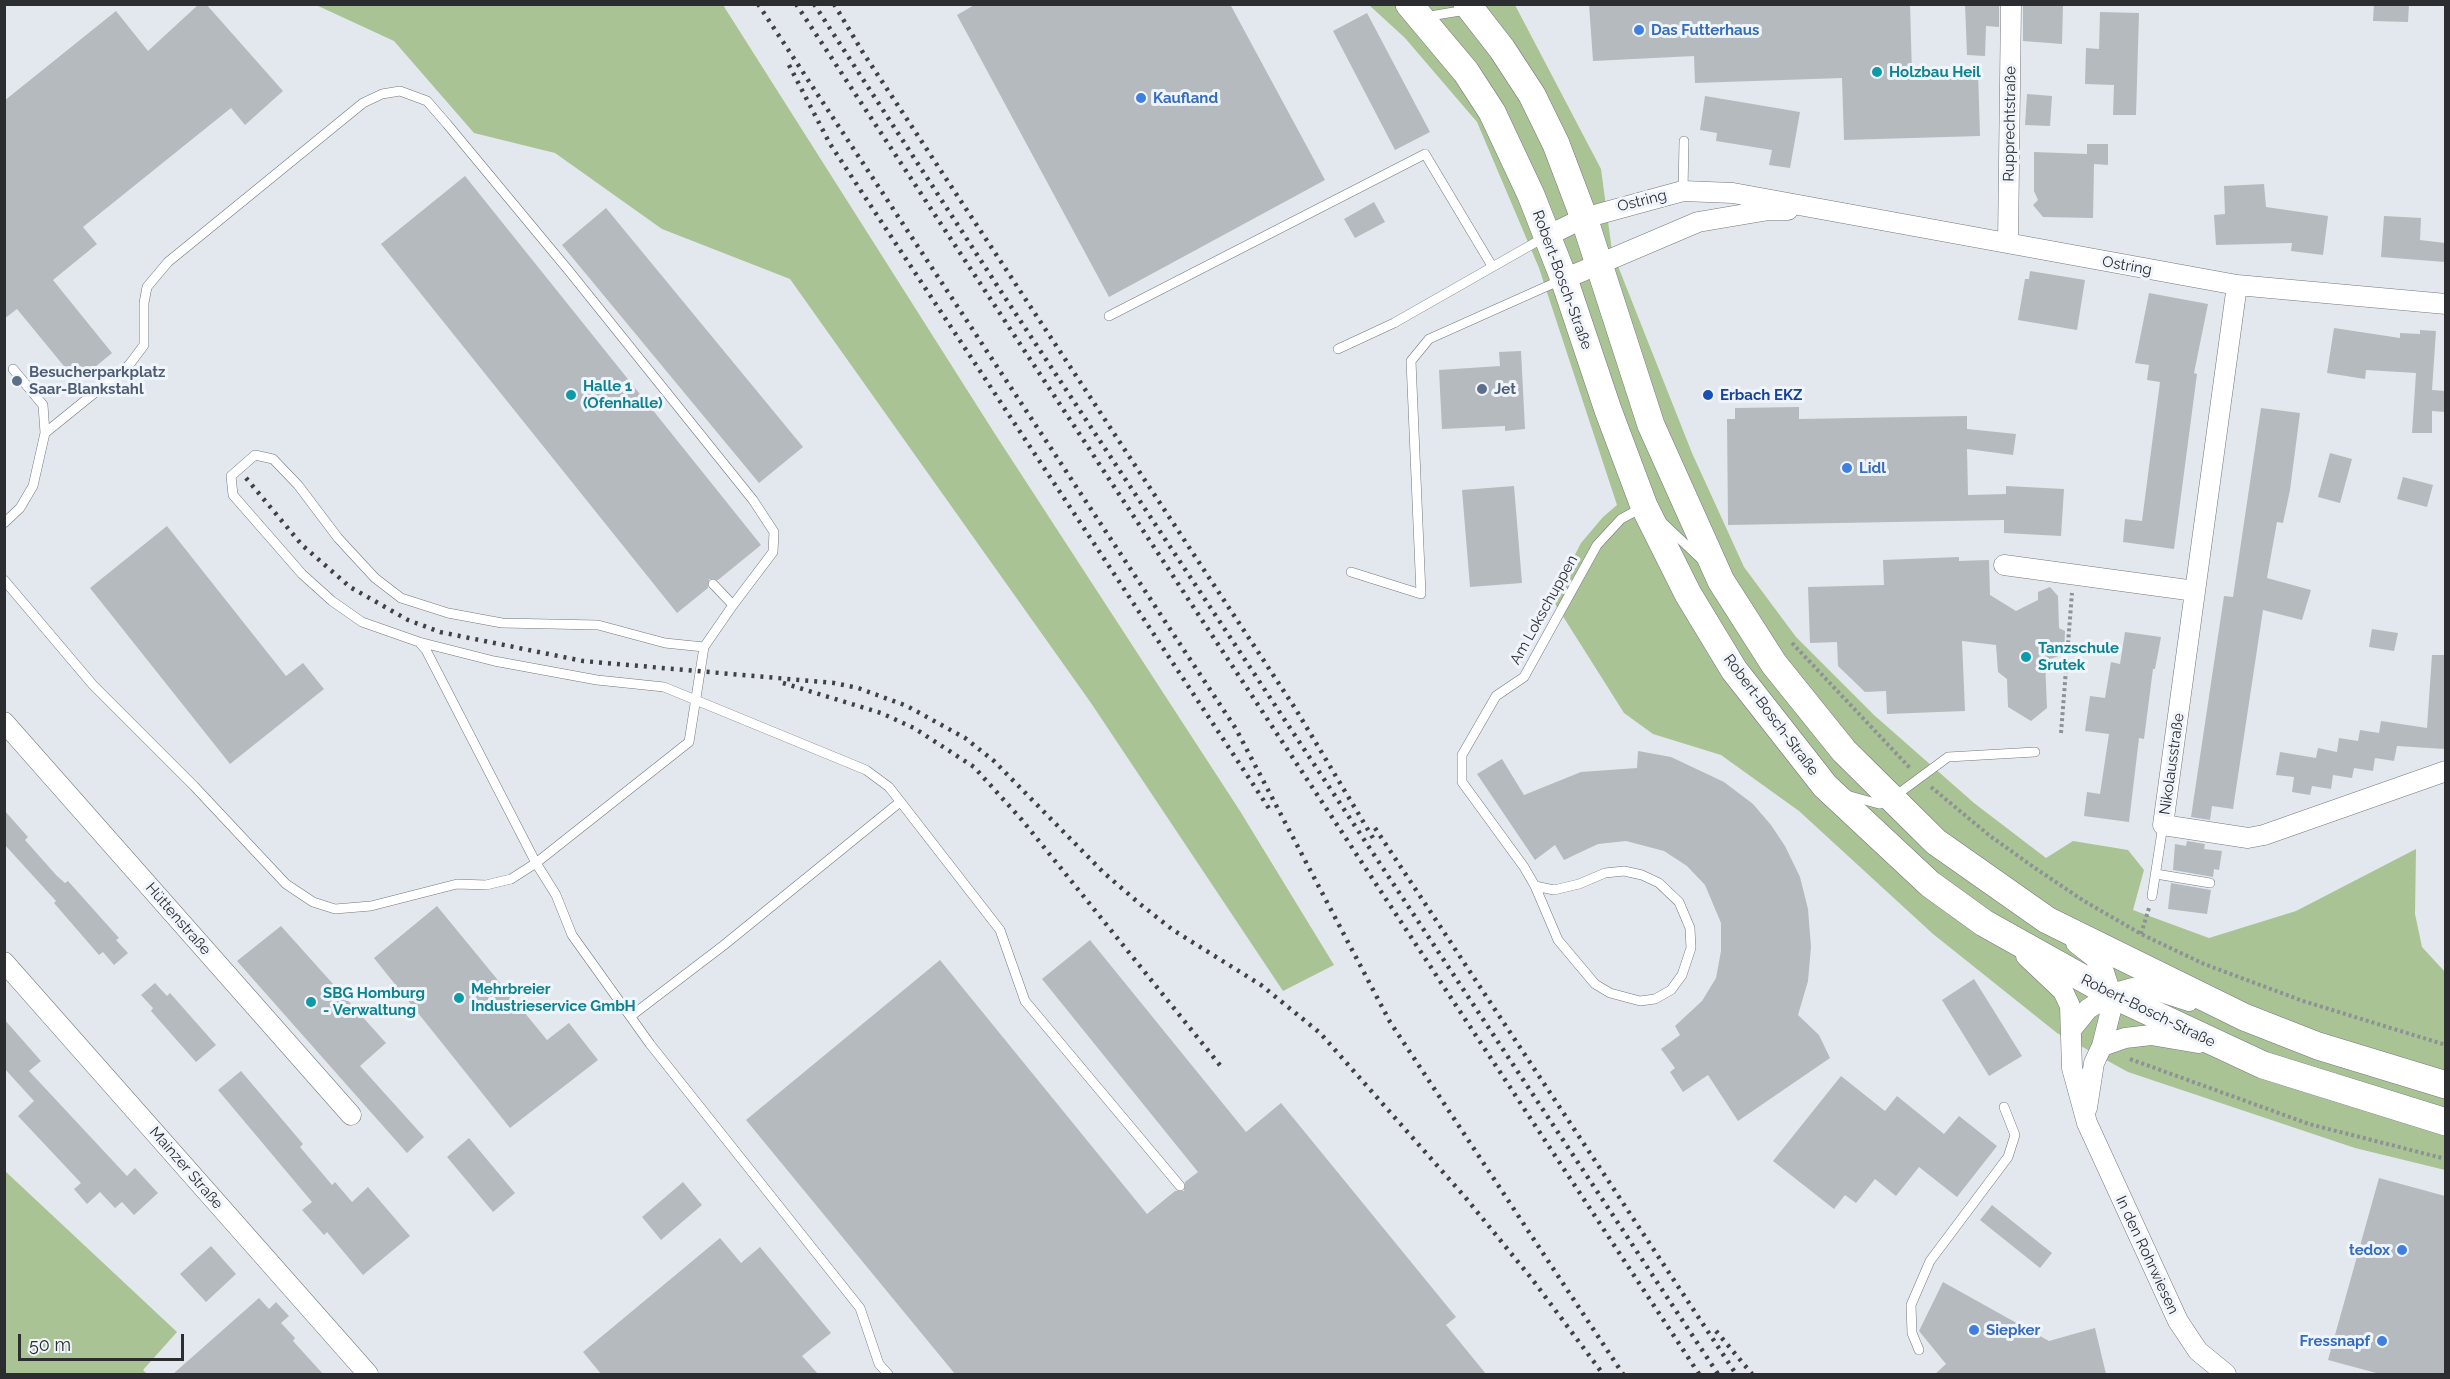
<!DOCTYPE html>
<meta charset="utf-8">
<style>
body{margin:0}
#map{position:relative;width:2450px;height:1379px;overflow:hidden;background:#e3e8ee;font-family:Raleway,sans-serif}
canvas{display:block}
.frame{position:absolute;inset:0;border:6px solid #2c2d30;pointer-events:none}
.scale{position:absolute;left:18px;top:1334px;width:166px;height:27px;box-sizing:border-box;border:3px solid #2c2d30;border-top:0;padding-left:8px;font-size:18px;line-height:21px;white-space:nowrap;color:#2c2d30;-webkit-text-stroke:4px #f0f5fb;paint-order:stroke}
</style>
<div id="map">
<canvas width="2450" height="1379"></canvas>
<div class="frame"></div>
<div class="scale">50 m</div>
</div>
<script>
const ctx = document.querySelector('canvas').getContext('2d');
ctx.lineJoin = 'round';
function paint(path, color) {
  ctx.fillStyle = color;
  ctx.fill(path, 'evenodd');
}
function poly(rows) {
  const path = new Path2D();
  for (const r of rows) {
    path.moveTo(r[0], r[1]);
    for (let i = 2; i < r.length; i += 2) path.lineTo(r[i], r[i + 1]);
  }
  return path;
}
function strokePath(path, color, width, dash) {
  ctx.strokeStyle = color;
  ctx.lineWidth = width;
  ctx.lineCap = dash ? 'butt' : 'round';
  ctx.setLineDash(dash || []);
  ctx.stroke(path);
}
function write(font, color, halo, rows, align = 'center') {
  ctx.font = font + ' Raleway,sans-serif';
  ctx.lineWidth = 6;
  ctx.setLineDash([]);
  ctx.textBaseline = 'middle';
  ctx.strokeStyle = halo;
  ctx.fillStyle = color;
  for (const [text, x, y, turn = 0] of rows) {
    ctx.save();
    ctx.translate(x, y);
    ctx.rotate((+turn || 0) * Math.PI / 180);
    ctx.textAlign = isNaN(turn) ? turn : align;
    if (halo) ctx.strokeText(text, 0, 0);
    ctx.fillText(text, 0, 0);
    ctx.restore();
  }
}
const green = poly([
 [316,5,723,5,995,434,1240,811,1334,965,1283,991,1091,703,790,279,662,229,555,153,474,133,394,41],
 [1369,5,1515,5,1601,169,1612,251,1692,453,1744,567,1796,637,1874,715,1974,803,2046,858,2073,841,2128,850,2144,870,2133,910,2209,938,2296,911,2416,849,2415,914,2422,947,2445,972,2445,1170,2355,1148,2128,1072,2057,1033,1933,934,1799,811,1721,755,1653,734,1624,713,1552,599,1581,543,1603,517,1617,505,1539,268,1477,122,1405,38],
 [5,1171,177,1332,143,1370,147,1374,5,1374]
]);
const building = poly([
 [199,4,206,4,283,91,245,125,231,108,83,227,97,244,53,280,112,353,77,382,17,309,4,319,4,101,116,11,148,51],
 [976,4,1230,4,1325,180,1109,297,957,15],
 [1589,4,1910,4,1912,74,1978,70,1980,136,1844,140,1842,78,1695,83,1694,56,1593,61],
 [1965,4,1999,4,1999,27,1986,26,1985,56,1967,55],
 [2023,4,2063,4,2062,44,2023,41],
 [2374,4,2409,4,2408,22,2373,21],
 [2100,12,2139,13,2136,115,2113,115,2114,85,2085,84,2086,48,2099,49],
 [1367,13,1430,132,1395,150,1333,31],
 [2027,94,2052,96,2050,126,2025,125],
 [1705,96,1800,112,1790,168,1769,165,1772,150,1716,141,1717,133,1700,130],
 [2087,144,2108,144,2108,165,2094,164,2093,218,2043,217,2033,205,2038,200,2034,191,2034,152,2087,154],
 [465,176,761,545,718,580,709,579,708,588,677,613,381,244],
 [2264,184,2266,207,2328,216,2323,255,2291,251,2292,243,2216,245,2214,215,2225,214,2224,186],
 [1374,202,1385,222,1355,238,1344,219],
 [606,208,803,447,759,483,562,245],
 [2384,216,2421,218,2420,240,2445,243,2445,262,2381,257],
 [2030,271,2085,280,2077,330,2018,320,2025,279,2029,279],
 [2149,293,2208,304,2194,373,2197,374,2174,549,2123,542,2125,519,2142,521,2160,382,2147,380,2149,365,2135,363],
 [2334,328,2400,338,2400,333,2420,334,2420,330,2436,331,2432,390,2445,391,2445,412,2432,411,2432,433,2412,433,2416,373,2366,370,2365,379,2327,373],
 [1521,351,1525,429,1505,431,1505,426,1442,429,1439,370,1500,366,1499,352],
 [1799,407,1799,419,1967,416,1967,429,2016,434,2013,455,1967,449,1968,495,2006,494,2006,486,2064,489,2061,536,2004,533,2004,520,1728,525,1727,419,1735,419,1735,408],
 [2261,408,2300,413,2290,490,2283,523,2277,522,2267,578,2311,590,2302,620,2263,610,2233,809,2212,806,2210,820,2191,817,2224,596,2233,597],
 [2330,453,2352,459,2340,503,2318,497],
 [2403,477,2433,485,2427,507,2397,499],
 [1514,486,1522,583,1470,587,1462,490],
 [167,526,286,676,303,663,324,689,230,764,90,588],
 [1959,557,1959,561,1989,560,1990,595,2016,611,2038,600,2038,592,2050,587,2058,596,2059,628,2065,631,2064,654,2045,661,2047,708,2031,721,2008,707,2007,679,1998,672,1996,645,1962,641,1965,711,1887,714,1886,691,1865,692,1838,666,1837,642,1810,643,1808,587,1884,585,1883,560],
 [2372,629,2398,633,2394,651,2369,647],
 [2125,632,2161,637,2155,669,2153,669,2144,739,2139,738,2129,822,2084,816,2087,792,2100,794,2109,734,2085,731,2090,696,2105,698,2111,662,2120,664],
 [2432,655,2445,655,2445,749,2397,746,2394,761,2375,758,2373,771,2354,768,2352,778,2333,775,2331,789,2312,786,2310,795,2292,792,2294,777,2276,775,2280,752,2316,758,2318,748,2337,752,2339,738,2358,741,2360,730,2379,733,2381,721,2427,728],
 [1638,751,1671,757,1724,782,1753,804,1771,825,1785,846,1800,877,1808,909,1811,947,1808,981,1798,1015,1819,1035,1830,1058,1738,1121,1708,1075,1683,1092,1670,1072,1675,1068,1661,1049,1680,1035,1675,1026,1702,1001,1716,978,1721,951,1721,923,1705,885,1687,866,1664,851,1626,841,1598,844,1564,860,1555,845,1535,860,1477,774,1502,759,1524,795,1581,772,1637,768],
 [4,810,28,837,25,840,57,876,65,883,68,881,119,938,116,940,128,953,114,965,103,952,99,955,54,903,56,901,4,844],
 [2187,841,2205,844,2204,849,2222,851,2219,870,2214,869,2213,877,2173,870,2175,844,2186,846],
 [2171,883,2211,890,2207,914,2168,909],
 [437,906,547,1040,569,1023,598,1060,510,1128,374,958],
 [281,926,386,1043,360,1066,424,1137,407,1153,237,961],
 [1090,940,1246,1132,1281,1103,1456,1317,1446,1325,1486,1374,955,1374,746,1120,940,960,1147,1214,1175,1191,1184,1191,1185,1182,1198,1172,1042,979],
 [1974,979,2022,1056,1989,1076,1942,1000],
 [155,983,167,996,170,993,216,1045,196,1062,151,1011,153,1008,141,995],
 [4,1019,41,1061,29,1071,127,1176,135,1168,158,1193,134,1215,122,1202,115,1208,100,1192,87,1204,74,1189,81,1183,18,1116,34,1101,4,1068],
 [241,1071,303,1144,300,1147,332,1185,335,1182,352,1202,368,1187,410,1236,363,1275,327,1232,324,1235,302,1210,312,1202,218,1090],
 [1841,1076,1885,1111,1897,1096,1944,1134,1959,1116,1997,1146,1957,1197,1919,1167,1896,1196,1875,1179,1856,1203,1845,1195,1834,1209,1773,1161],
 [469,1138,515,1193,493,1212,447,1157],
 [2379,1178,2445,1196,2445,1374,2380,1374,2328,1360],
 [683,1182,702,1205,661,1240,642,1217],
 [1992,1205,2052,1253,2040,1268,1980,1220],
 [720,1238,741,1263,760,1247,831,1333,802,1356,818,1374,601,1374,583,1352],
 [211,1246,236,1274,206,1302,180,1274],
 [1943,1282,2049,1341,2095,1328,2106,1374,1935,1374,1946,1364,1919,1331],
 [259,1298,269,1309,276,1302,289,1316,281,1323,295,1338,293,1341,323,1374,173,1374]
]);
const path = poly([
 [1792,643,1910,768],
 [2061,733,2072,593],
 [1931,787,1990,836,2035,868,2084,901,2141,934,2204,964,2303,1001,2446,1045],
 [2141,934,2149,908],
 [2130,1059,2309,1124,2446,1159]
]);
const service = poly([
 [1424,17,1466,10],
 [1683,191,1684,141],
 [1109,316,1425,154,1492,266],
 [1338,349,1394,323,1545,237],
 [45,433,129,365,144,345,144,303,147,287,168,262,363,103,382,94,400,91,427,101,447,124,569,271,753,500,774,532,773,552,733,605],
 [4,523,20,508,33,486,45,433,43,405,13,369],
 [1664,524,1700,558],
 [1351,572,1421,594,1411,361,1429,339,1561,280],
 [4,580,93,685,194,786,286,884,313,902,335,909,371,906,457,884,486,885,511,879,536,863,556,895,572,935,650,1044,860,1308,879,1364,888,1374],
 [419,642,426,650,536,863,689,742,704,647,733,605,713,584],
 [704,647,665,643,598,625,502,623,448,613,401,598,375,578,338,538,298,485,273,459,255,455,231,476,233,495,302,574,332,601,362,622,419,642,494,661,597,680,664,687,866,770,889,787,1000,930,1025,1001,1180,1186],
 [1850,796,1879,804,1891,799,1948,757,2035,752],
 [2156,874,2210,883],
 [1535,886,1554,890,1579,884,1605,873,1624,871,1642,875,1659,883,1679,902,1690,928,1691,948,1682,975,1671,990,1655,999,1640,1001,1610,993,1595,984,1558,940,1535,886,1524,867,1462,782,1462,755,1496,696,1524,677,1597,545,1621,519,1643,507],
 [2152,896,2163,825],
 [631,1016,724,945,900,802],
 [1919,1350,1912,1333,1911,1305,1930,1261,2008,1157,2015,1135,2004,1107]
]);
const minor = poly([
 [1547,236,1584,218,1683,191,1733,193,2237,285,2446,304],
 [2008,243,2011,4],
 [1564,279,1698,222,1769,210,1788,210],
 [2237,285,2163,825,2248,838,2264,835,2446,771],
 [2004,565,2195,591],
 [4,722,351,1115],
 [2076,943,2094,957,2104,972,2111,994,2111,1010,2102,1046],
 [2026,956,2063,991,2070,1006,2072,1068,2087,1123,2178,1321,2198,1351,2226,1374],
 [4,962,368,1374],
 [2071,1030,2088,1009,2111,994,2132,988,2155,990,2189,1001],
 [2087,1108,2094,1063,2102,1046,2125,1038,2151,1035,2198,1043]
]);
const secondary = poly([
 [1409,4,1466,72,1492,112,1531,195,1564,279,1608,410,1644,506,1688,594,1734,670,1825,786,1930,884,1984,923,2111,994,2263,1065,2446,1122],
 [1467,4,1502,49,1532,95,1556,144,1584,218,1651,425,1721,581,1774,664,1844,751,1936,842,2047,920,2244,1017,2318,1046,2446,1085]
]);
const rail = poly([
 [758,4,1236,729,1390,1022,1623,1374],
 [796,4,1699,1374],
 [814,4,1002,293,1718,1374],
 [834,4,862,51,1295,708,1376,843],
 [789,65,830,144,1272,813],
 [246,478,302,545,350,587,408,620,440,632,583,661,834,683,858,688,907,706,965,738,994,761,1103,872,1140,904,1173,930,1261,985,1320,1033,1465,1197,1532,1279,1603,1374],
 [783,683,881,713,914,728,974,767,1022,820,1223,1069],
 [1375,828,1736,1374],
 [1716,1331,1752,1374]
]);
const markers = [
 [1639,30,6,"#3f7fe0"],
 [1877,72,6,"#0f9aa8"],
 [1141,98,6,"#3f7fe0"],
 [17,381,6,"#5c6f8a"],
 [1482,389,6,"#5c6f8a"],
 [571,395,6,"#0f9aa8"],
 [1708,395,6,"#1a4fb4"],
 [1847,468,6,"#3f7fe0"],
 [2026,657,6,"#0f9aa8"],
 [459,998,6,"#0f9aa8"],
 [311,1002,6,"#0f9aa8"],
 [2402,1250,6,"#3f7fe0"],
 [1974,1330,6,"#3f7fe0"],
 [2382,1341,6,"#3f7fe0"]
];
const shopNames = [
 ["Das Futterhaus",1651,30],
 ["Kaufland",1153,98],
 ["Lidl",1859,468],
 ["tedox",2390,1250,"right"],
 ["Siepker",1986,1330],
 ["Fressnapf",2370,1341,"right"]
];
const cultureNames = [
 ["Holzbau Heil",1889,72],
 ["Halle 1",583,386],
 ["(Ofenhalle)",583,403],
 ["Tanzschule",2038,648],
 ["Srutek",2038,665],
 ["Mehrbreier",471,989],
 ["Industrieservice GmbH",471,1006],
 ["SBG Homburg",323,993],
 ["- Verwaltung",323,1010]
];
const streetNames = [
 ["Rupprechtstraße",2010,124,-89],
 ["Ostring",1642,201,-14],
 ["Ostring",2127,266,10],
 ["Robert-Bosch-Straße",1562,280,70],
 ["Am Lokschuppen",1544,610,-61],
 ["Robert-Bosch-Straße",1771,715,53],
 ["Nikolausstraße",2172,764,-82],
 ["Hüttenstraße",178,919,49],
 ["Robert-Bosch-Straße",2148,1011,26],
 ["Mainzer Straße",186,1168,49],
 ["In den Rohrwiesen",2147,1255,65]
];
const serviceNames = [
 ["Besucherparkplatz",29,372],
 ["Saar-Blankstahl",29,389],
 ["Jet",1494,389]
];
const transitNames = [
 ["Erbach EKZ",1720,395]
];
paint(green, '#a9c394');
paint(building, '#b5babf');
strokePath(service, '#73787d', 10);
strokePath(minor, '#73787d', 21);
strokePath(secondary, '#73787d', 28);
strokePath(path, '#8e9196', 4, [3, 3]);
strokePath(service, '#fff', 9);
strokePath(minor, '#fff', 20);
strokePath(secondary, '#fff', 27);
strokePath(rail, '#404144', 4.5, [3, 6]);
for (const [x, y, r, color] of markers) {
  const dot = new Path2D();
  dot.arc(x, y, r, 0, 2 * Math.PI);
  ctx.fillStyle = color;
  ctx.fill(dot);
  strokePath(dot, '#f0f5fb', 2);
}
write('bold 15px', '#366cbe', '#f0f5fb', shopNames, 'left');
write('bold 15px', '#0d838f', '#f0f5fb', cultureNames, 'left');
write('15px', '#2c2d30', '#f0f5fb', streetNames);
write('bold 15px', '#4e5e75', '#f0f5fb', serviceNames, 'left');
write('bold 15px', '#164399', '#f0f5fb', transitNames, 'left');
</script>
